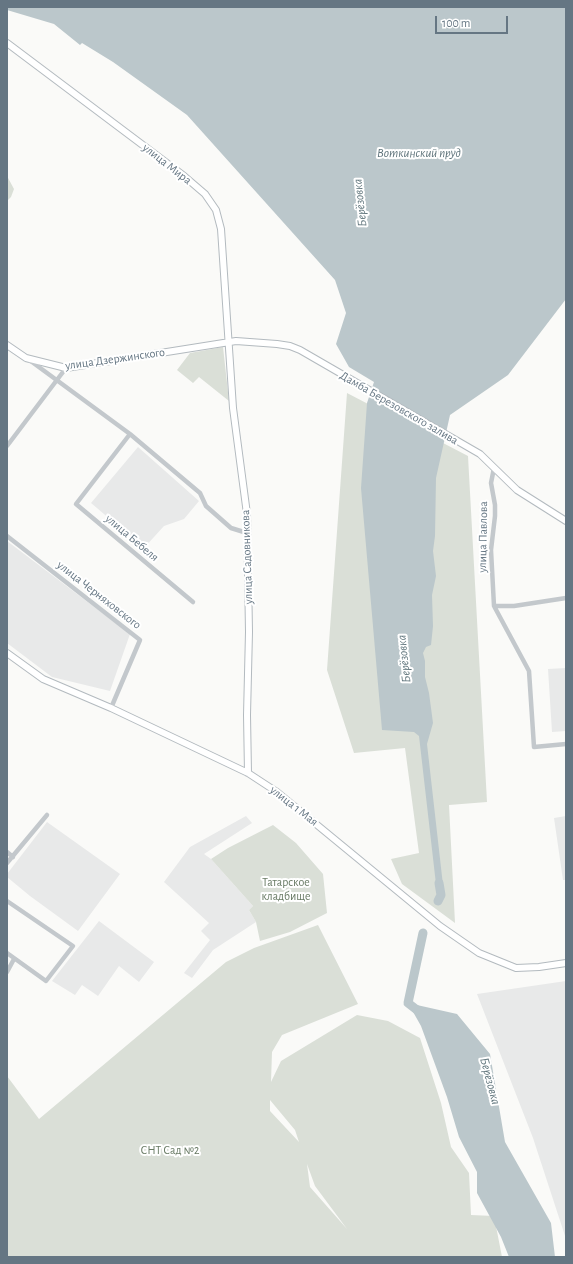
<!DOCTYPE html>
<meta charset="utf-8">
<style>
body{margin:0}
#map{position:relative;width:573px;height:1264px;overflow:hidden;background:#fafaf8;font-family:"Alegreya Sans",sans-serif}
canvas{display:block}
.frame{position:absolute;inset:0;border:8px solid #657683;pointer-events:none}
.scale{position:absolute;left:435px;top:16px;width:73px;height:18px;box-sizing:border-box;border:2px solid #657683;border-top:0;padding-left:5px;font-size:12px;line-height:14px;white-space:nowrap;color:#657683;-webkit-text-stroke:3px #fff;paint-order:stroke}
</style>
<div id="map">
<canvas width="573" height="1264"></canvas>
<div class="frame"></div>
<div class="scale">100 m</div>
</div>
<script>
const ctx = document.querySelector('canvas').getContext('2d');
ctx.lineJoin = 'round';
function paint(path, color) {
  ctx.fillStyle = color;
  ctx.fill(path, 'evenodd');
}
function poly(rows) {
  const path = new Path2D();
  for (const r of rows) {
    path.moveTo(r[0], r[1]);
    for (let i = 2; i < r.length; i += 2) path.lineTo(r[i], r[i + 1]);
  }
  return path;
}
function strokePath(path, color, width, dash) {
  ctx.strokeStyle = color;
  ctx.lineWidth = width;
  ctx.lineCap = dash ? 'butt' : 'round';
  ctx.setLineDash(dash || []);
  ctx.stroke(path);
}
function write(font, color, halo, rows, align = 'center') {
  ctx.font = font + ' "Alegreya Sans",sans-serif';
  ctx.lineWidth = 4;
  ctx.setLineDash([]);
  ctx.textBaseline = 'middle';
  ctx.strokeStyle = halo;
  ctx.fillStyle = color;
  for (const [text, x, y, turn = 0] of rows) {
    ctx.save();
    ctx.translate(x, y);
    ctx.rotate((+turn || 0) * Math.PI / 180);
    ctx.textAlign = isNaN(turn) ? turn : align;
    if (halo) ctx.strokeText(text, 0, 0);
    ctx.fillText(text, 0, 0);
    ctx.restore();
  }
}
const built = poly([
 [138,447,199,501,184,519,164,526,144,548,91,503],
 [7,541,130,634,110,691,52,677,7,643],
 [566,668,566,731,552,732,548,669],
 [246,816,252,823,204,854,211,859,253,906,249,910,256,922,213,950,192,978,184,973,210,940,201,931,209,923,164,882,190,847],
 [566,816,566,880,563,880,554,818],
 [47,822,120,874,78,931,30,896,7,877,7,874],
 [99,921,154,962,139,982,119,966,98,996,82,985,75,995,52,981],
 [566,981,566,1239,533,1138,477,994]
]);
const green = poly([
 [7,176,14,189,11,197,7,201],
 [223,347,229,401,199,377,193,383,177,370,190,353],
 [347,393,468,456,487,802,449,805,455,923,402,884,391,859,419,853,405,748,354,753,327,670],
 [273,825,296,843,323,874,327,913,290,932,260,941,256,922,249,910,253,906,211,859,228,848],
 [318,925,358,1004,282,1035,272,1052,271,1082,281,1061,357,1015,388,1021,420,1038,441,1103,451,1147,469,1173,471,1215,494,1216,502,1257,7,1257,7,1076,39,1119,226,962,254,948],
 [270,1100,295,1130,299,1142,270,1111],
 [307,1164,315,1186,347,1229,310,1187]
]);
const water = poly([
 [7,7,566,7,566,299,508,375,450,415,436,478,435,536,433,551,436,576,432,595,433,626,431,645,426,647,423,653,425,661,425,677,429,693,433,723,427,744,444,894,437,893,419,736,414,732,382,730,361,488,367,403,374,382,349,367,336,344,346,313,335,280,187,115,113,62,82,43,80,45,54,24,7,10],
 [408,1003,457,1014,490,1054,505,1142,551,1223,555,1257,509,1257,501,1237,477,1193,477,1172,459,1137,447,1097,421,1026]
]);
const river = poly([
 [438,901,441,895,439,883],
 [417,1010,408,1003,423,933]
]);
const minor = poly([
 [28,359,130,434,200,493,206,506,231,528,247,533],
 [130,434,76,504,193,602],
 [7,446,66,368],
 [494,468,491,483,495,505,495,516,491,550,494,606,529,671,534,747,566,744],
 [7,536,140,640,111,708],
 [494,606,514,606,566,598],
 [7,852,13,857],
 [7,863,47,815],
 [7,901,73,946,46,981,7,953],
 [7,972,14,959]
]);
const secondary = poly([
 [7,43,184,176,205,194,216,210,221,229,233,408,247,514,249,632,247,715,248,773],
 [7,345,26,358,66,368,236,341,277,344,290,346,300,350,480,454,517,490,566,521],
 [7,653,43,679,111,708,248,773,277,792,440,926,479,953,516,968,539,967,566,963]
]);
const streetNames = [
 ["улица Мира",167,164,38],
 ["улица Дзержинского",115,359,-8],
 ["Дамба Березовского залива",399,408,30],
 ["улица Павлова",483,537,-89],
 ["улица Бебеля",132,538,40],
 ["улица Садовникова",247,557,-92],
 ["улица Черняховского",99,595,38],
 ["улица 1 Мая",294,806,38]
];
const parkNames = [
 ["Татарское",286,882],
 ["кладбище",286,896],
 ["СНТ Сад №2",170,1150]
];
const waterNames = [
 ["Воткинский пруд",419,153],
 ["Берёзовка",360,203,-96],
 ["Берёзовка",404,659,-96],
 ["Берёзовка",490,1081,75]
];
paint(built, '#e8e9e9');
paint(green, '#dadfd7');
paint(water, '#bbc7cb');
strokePath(river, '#bbc7cb', 9);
strokePath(secondary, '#b3babf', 8);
strokePath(minor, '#c3c8cc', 4.5);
strokePath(secondary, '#fff', 6);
write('12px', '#657683', '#fff', streetNames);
write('12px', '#687a64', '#fff', parkNames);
write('italic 13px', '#60757c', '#fff', waterNames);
</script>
